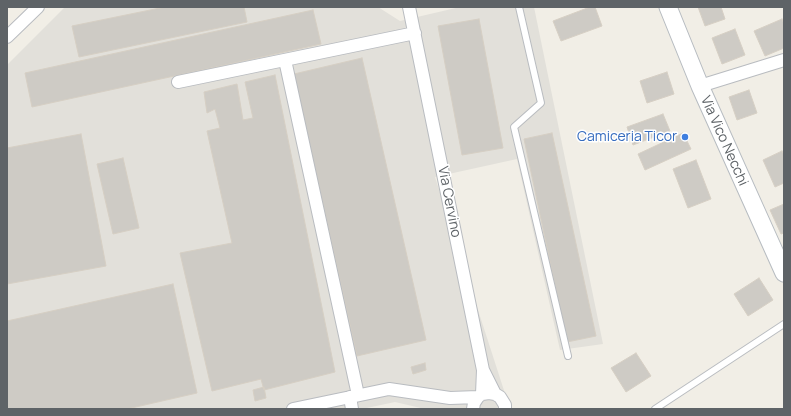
<!DOCTYPE html>
<style>
body{margin:0}
#map{position:relative;width:791px;height:416px;overflow:hidden;background:#f1eee6;font-family:Manrope,sans-serif}
canvas{display:block}
.frame{position:absolute;inset:0;border:8px solid #5e6367;pointer-events:none}
</style>
<div id="map">
<canvas width="791" height="416"></canvas>
<div class="frame"></div>
</div>
<script>
const ctx = document.querySelector('canvas').getContext('2d');
ctx.lineJoin = 'round';
function paint(path, color) {
  ctx.fillStyle = color;
  ctx.fill(path, 'evenodd');
}
function poly(rows) {
  const path = new Path2D();
  for (const r of rows) {
    path.moveTo(r[0], r[1]);
    for (let i = 2; i < r.length; i += 2) path.lineTo(r[i], r[i + 1]);
  }
  return path;
}
function strokePath(path, color, width, dash) {
  ctx.strokeStyle = color;
  ctx.lineWidth = width;
  ctx.lineCap = dash ? 'butt' : 'round';
  ctx.setLineDash(dash || []);
  ctx.stroke(path);
}
function write(font, color, halo, rows, align = 'center') {
  ctx.font = font + ' Manrope,sans-serif';
  ctx.lineWidth = 3;
  ctx.setLineDash([]);
  ctx.textBaseline = 'middle';
  ctx.strokeStyle = halo;
  ctx.fillStyle = color;
  for (const [text, x, y, turn = 0] of rows) {
    ctx.save();
    ctx.translate(x, y);
    ctx.rotate((+turn || 0) * Math.PI / 180);
    ctx.textAlign = isNaN(turn) ? turn : align;
    if (halo) ctx.strokeText(text, 0, 0);
    ctx.fillText(text, 0, 0);
    ctx.restore();
  }
}
const industrial = poly([
 [65,7,378,7,400,21,460,7,534,7,603,344,560,350,517,159,435,177,510,409,425,409,395,402,362,409,7,409,7,65]
]);
const building = poly([
 [165,7,244,7,247,22,79,57,72,26,165,7],
 [590,7,595,7,602,26,561,41,553,21,590,7],
 [698,7,721,7,725,19,705,26,698,7],
 [313,10,321,44,32,107,25,73,313,10],
 [479,19,503,148,462,155,438,26,479,19],
 [782,19,784,24,784,48,765,56,754,31,782,19],
 [735,29,745,55,722,64,712,38,735,29],
 [362,58,426,340,357,356,294,74,362,58],
 [667,72,674,94,647,103,640,81,667,72],
 [275,75,335,372,264,390,261,379,212,391,180,253,232,243,207,131,220,128,215,109,207,113,204,92,237,84,243,120,253,118,245,82,275,75],
 [749,90,757,113,737,120,729,97,749,90],
 [663,114,670,131,633,145,627,127,663,114],
 [552,133,596,336,567,342,524,139,552,133],
 [683,133,691,149,645,170,638,154,683,133],
 [81,134,106,266,7,284,7,148,81,134],
 [782,151,784,155,784,183,775,187,763,160,782,151],
 [123,158,139,228,113,234,97,164,123,158],
 [696,160,711,199,688,208,673,169,696,160],
 [784,204,784,233,781,234,770,210,784,204],
 [759,278,773,300,748,316,734,294,759,278],
 [173,284,197,393,127,409,7,409,7,321,173,284],
 [636,353,651,376,626,392,611,368,636,353],
 [425,363,426,370,413,374,411,367,425,363],
 [264,387,266,398,255,401,253,390,264,387]
]);
const lane = poly([
 [519,7,541,103,514,127,568,356],
 [655,409,784,324]
]);
const street = poly([
 [409,7,483,370],
 [7,37,38,7],
 [285,60,358,395],
 [178,82,415,33],
 [700,86,784,60],
 [482,394,483,370,495,394],
 [350,397,352,409],
 [293,409,389,389,450,398,478,397],
 [473,409,474,403,478,397,482,394,489,393,495,394,500,397,505,405,505,409]
]);
const secondary = poly([
 [668,7,700,86,784,273]
]);
const markers = [
 [685,137,4,"#3f7fe0"]
];
const shopNames = [
 ["Camiceria Ticor",677,137]
];
const streetNames = [
 ["Via Vico Necchi",724,141,66],
 ["Via Cervino",449,202,79]
];
paint(industrial, '#e2e0da');
paint(building, '#cecbc5');
strokePath(building, '#d6cfc4', 1);
strokePath(lane, '#b9bcc0', 8);
strokePath(street, '#b9bcc0', 14);
strokePath(secondary, '#b7bcc1', 19);
strokePath(lane, '#fff', 6);
strokePath(street, '#fff', 12);
strokePath(secondary, '#fff', 17);
for (const [x, y, r, color] of markers) {
  const dot = new Path2D();
  dot.arc(x, y, r, 0, 2 * Math.PI);
  ctx.fillStyle = color;
  ctx.fill(dot);
  strokePath(dot, '#fff', 1.5);
}
write('14px', '#366cbe', '#fff', shopNames, 'right');
write('14px', '#5e6367', '#fff', streetNames);
</script>
